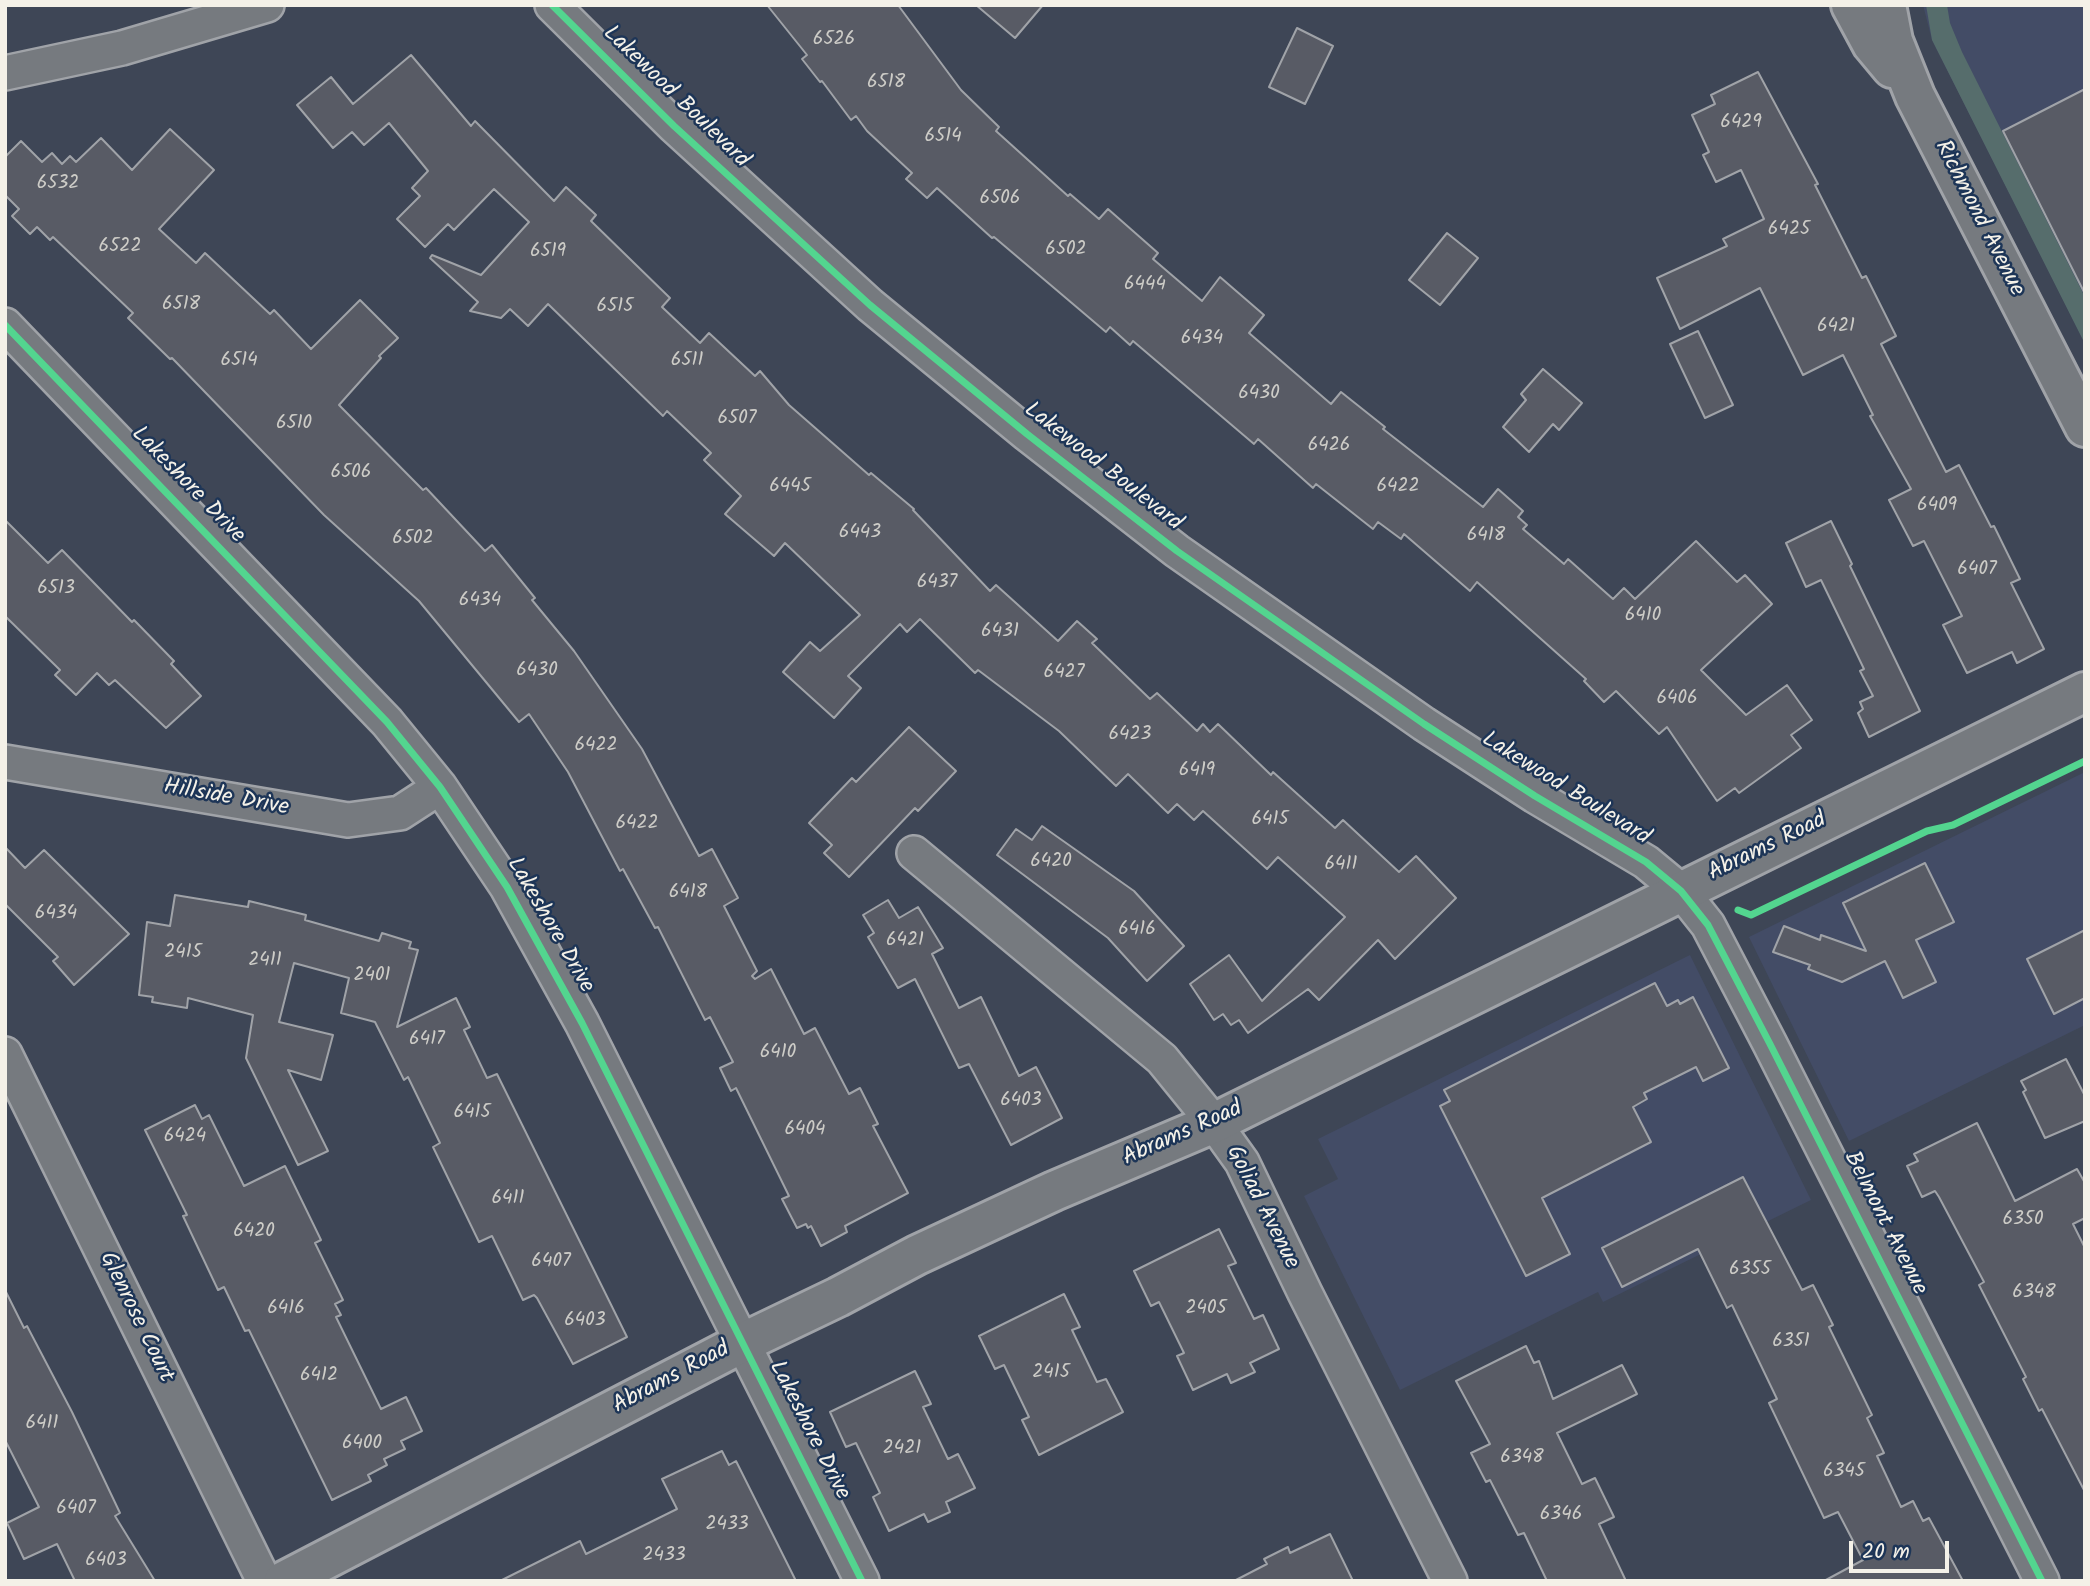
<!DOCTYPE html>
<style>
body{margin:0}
#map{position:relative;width:2090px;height:1586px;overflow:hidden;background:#3e4656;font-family:Kalam,sans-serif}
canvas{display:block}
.frame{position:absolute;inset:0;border:7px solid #f4f1e8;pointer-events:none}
.scale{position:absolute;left:1849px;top:1541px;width:100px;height:32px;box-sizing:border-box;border:4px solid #f4f1e8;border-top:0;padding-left:9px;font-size:21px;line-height:24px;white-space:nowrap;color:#f4f1e8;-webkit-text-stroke:5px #1d3557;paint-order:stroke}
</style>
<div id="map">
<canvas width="2090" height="1586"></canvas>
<div class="frame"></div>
<div class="scale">20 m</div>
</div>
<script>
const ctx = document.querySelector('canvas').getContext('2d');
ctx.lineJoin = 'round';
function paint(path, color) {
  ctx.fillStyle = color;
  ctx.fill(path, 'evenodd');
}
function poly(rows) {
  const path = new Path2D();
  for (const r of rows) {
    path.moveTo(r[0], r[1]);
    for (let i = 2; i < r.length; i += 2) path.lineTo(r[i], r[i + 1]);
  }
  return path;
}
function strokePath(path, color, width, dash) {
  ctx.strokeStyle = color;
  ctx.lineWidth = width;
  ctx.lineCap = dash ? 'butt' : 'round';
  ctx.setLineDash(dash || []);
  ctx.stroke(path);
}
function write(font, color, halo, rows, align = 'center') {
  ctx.font = font + ' Kalam,sans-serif';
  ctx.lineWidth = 5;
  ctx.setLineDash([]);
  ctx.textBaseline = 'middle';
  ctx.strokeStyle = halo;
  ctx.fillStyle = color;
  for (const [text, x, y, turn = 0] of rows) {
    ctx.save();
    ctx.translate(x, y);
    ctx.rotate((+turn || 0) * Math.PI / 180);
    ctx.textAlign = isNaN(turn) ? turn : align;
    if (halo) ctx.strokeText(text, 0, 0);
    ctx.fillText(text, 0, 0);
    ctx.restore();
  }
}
const built = poly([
 [1923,5,2085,5,2085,343,1932,40],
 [2085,772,2085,1025,1849,1141,1749,937],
 [1690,955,1811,1200,1603,1302,1598,1292,1400,1390,1304,1196,1338,1179,1318,1139]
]);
const green = poly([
 [1926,5,1947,5,1950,23,1962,52,2085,297,2085,344,1932,40]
]);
const building = poly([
 [767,5,898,5,961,90,999,127,996,131,1068,196,1070,194,1099,219,1108,209,1158,253,1153,259,1202,301,1220,277,1264,315,1249,333,1331,404,1341,392,1385,427,1383,429,1483,507,1498,489,1523,511,1518,517,1527,525,1523,529,1564,564,1568,559,1613,599,1624,588,1635,599,1696,541,1737,582,1745,575,1772,604,1701,670,1746,715,1787,685,1812,720,1791,735,1801,748,1739,793,1735,788,1717,801,1667,727,1659,734,1616,691,1604,702,1584,681,1586,679,1477,582,1470,591,1404,534,1401,539,1378,522,1373,529,1316,484,1313,488,1258,439,1254,444,1133,341,1130,345,1110,327,1106,332,994,237,992,238,937,188,927,198,906,179,912,173,867,131,856,116,851,120,822,81,820,82,802,59,807,55,767,5],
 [976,5,1043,5,1015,38,976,5],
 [1297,28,1333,46,1305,104,1269,87,1297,28],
 [411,55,471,126,475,121,554,201,566,187,596,215,591,221,670,298,662,307,700,343,709,333,755,376,760,371,789,405,869,475,871,473,914,509,913,510,990,591,996,585,1058,641,1077,621,1097,639,1092,643,1150,699,1157,693,1197,731,1203,724,1210,732,1218,724,1271,775,1273,772,1335,828,1343,820,1399,872,1416,856,1456,898,1395,959,1378,940,1319,1000,1308,989,1248,1033,1239,1020,1231,1025,1223,1014,1214,1020,1190,984,1229,955,1262,1001,1345,917,1278,857,1267,869,1203,811,1194,820,1177,804,1168,813,1128,774,1116,786,1059,731,978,670,975,673,920,619,907,632,900,624,848,676,861,688,834,718,783,672,810,642,820,651,860,615,785,543,774,556,725,514,741,496,704,460,711,453,667,411,663,416,548,304,528,326,510,309,501,318,470,311,478,302,430,258,432,255,481,275,529,222,494,189,454,230,448,224,425,247,397,219,420,196,412,188,428,171,389,123,364,145,352,132,333,148,297,105,331,77,353,104,411,55],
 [1758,72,1818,184,1815,185,1862,278,1866,276,1896,336,1881,344,1946,472,1959,465,1991,527,1994,526,2020,579,2011,583,2044,649,2017,663,2012,652,1967,673,1943,625,1962,616,1924,541,1913,546,1889,500,1911,489,1870,416,1873,415,1843,355,1803,375,1760,288,1680,329,1657,278,1727,246,1723,239,1764,219,1741,170,1716,182,1703,155,1709,152,1692,115,1715,104,1711,95,1758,72],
 [2085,89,2085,294,2003,131,2085,89],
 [170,129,214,170,159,229,196,263,205,253,270,314,274,310,311,349,360,300,398,338,379,356,381,358,339,405,423,490,426,488,485,551,492,545,535,598,532,600,574,651,642,749,699,856,712,849,738,898,724,906,757,971,752,976,755,979,771,969,804,1034,815,1028,849,1094,860,1088,878,1124,873,1126,908,1193,845,1226,847,1232,821,1246,811,1226,808,1228,806,1224,797,1228,782,1199,789,1196,736,1088,731,1091,720,1068,733,1062,710,1017,705,1020,658,927,655,928,623,869,620,871,568,772,529,714,519,722,419,601,324,515,172,358,170,359,128,318,133,313,53,237,50,240,37,227,30,234,12,216,19,209,5,195,5,157,21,141,42,162,52,153,62,164,70,156,76,162,101,138,132,170,170,129],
 [1447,233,1478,258,1440,305,1409,280,1447,233],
 [1698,331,1733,405,1705,418,1670,344,1698,331],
 [1543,369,1582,403,1559,430,1553,424,1529,452,1503,427,1526,400,1521,394,1543,369],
 [5,520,48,563,62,550,132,622,134,620,174,661,171,664,201,696,166,728,115,680,109,685,97,673,76,695,55,675,60,670,5,616,5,520],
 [1831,521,1852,564,1850,566,1920,711,1869,737,1858,713,1863,709,1860,702,1873,696,1860,671,1864,669,1821,580,1806,587,1786,543,1831,521],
 [909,727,956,771,918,811,915,808,849,877,824,853,832,845,809,823,852,778,856,782,909,727],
 [1042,826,1134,891,1184,946,1147,981,1108,938,997,855,1016,829,1032,840,1042,826],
 [5,847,25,868,44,850,129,934,74,985,53,961,58,957,5,904,5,847],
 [1925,863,1954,922,1916,940,1936,982,1903,998,1885,961,1842,982,1808,969,1810,965,1773,952,1784,926,1820,940,1821,935,1866,951,1843,903,1925,863],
 [175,895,248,907,249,901,306,915,305,920,379,941,382,933,411,942,409,948,418,950,397,1027,456,998,470,1027,464,1030,487,1078,497,1074,627,1337,573,1364,537,1298,534,1295,523,1300,492,1236,479,1242,433,1147,440,1143,408,1077,404,1080,375,1022,341,1013,349,978,294,963,279,1022,333,1035,321,1080,288,1070,328,1151,298,1165,246,1058,253,1015,188,998,187,1008,152,1002,153,997,139,995,147,922,170,926,175,895],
 [888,900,899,918,918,907,943,948,932,954,959,1008,981,997,1019,1076,1036,1067,1062,1118,1011,1145,969,1064,959,1068,915,979,898,988,868,937,874,933,863,915,888,900],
 [2085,930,2085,998,2054,1014,2027,959,2085,930],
 [1655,983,1667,1006,1678,1000,1680,1004,1693,997,1729,1068,1703,1081,1696,1067,1644,1093,1647,1099,1633,1107,1651,1142,1542,1198,1570,1254,1526,1276,1440,1106,1450,1101,1444,1090,1655,983],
 [2066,1059,2085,1096,2085,1121,2045,1138,2023,1092,2026,1090,2021,1081,2066,1059],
 [195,1105,202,1119,209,1115,244,1186,285,1166,321,1240,315,1243,343,1300,335,1304,341,1315,336,1317,381,1409,406,1397,422,1431,401,1441,405,1449,384,1459,387,1465,368,1475,371,1481,332,1500,249,1330,245,1331,224,1287,218,1290,183,1216,187,1215,145,1130,195,1105],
 [1977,1123,2015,1201,2077,1169,2085,1183,2085,1218,2073,1224,2085,1248,2085,1492,2042,1409,2039,1411,2023,1379,2026,1377,1979,1285,1984,1282,1939,1197,1935,1191,1922,1197,1907,1166,1918,1161,1914,1154,1977,1123],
 [1743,1177,1802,1290,1813,1285,1833,1325,1829,1327,1872,1415,1867,1418,1884,1453,1877,1456,1901,1507,1913,1501,1923,1521,1929,1518,1963,1581,1824,1581,1863,1560,1838,1512,1824,1518,1769,1403,1777,1399,1732,1305,1727,1308,1698,1249,1622,1287,1602,1248,1743,1177],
 [1219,1229,1236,1263,1228,1266,1254,1319,1263,1315,1279,1349,1250,1363,1255,1372,1231,1383,1227,1374,1193,1390,1177,1356,1184,1353,1159,1302,1151,1306,1134,1271,1219,1229],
 [5,1290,24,1328,27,1326,72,1412,120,1513,115,1516,155,1581,75,1581,57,1544,24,1559,7,1523,39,1507,5,1440,5,1290],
 [1064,1294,1080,1327,1072,1330,1097,1382,1106,1379,1123,1412,1039,1455,1022,1420,1029,1417,1004,1365,995,1369,979,1336,1064,1294],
 [1526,1346,1534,1363,1539,1361,1553,1399,1622,1365,1637,1394,1557,1433,1582,1484,1595,1478,1614,1517,1599,1524,1626,1581,1547,1581,1524,1533,1518,1535,1490,1480,1486,1482,1471,1453,1490,1444,1456,1381,1526,1346],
 [915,1371,931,1404,923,1407,948,1459,958,1454,975,1488,946,1502,950,1512,928,1522,924,1514,889,1531,873,1497,880,1493,856,1443,846,1447,830,1412,915,1371],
 [722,1451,729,1465,736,1461,796,1581,500,1581,580,1541,586,1554,677,1509,662,1479,722,1451],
 [1330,1534,1353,1581,1234,1581,1267,1564,1264,1559,1288,1547,1290,1553,1330,1534]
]);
const minor = poly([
 [552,5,674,126,870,305,1027,434,1177,551,1424,724,1535,796,1646,862,1681,891,1708,925,1770,1044,2042,1581],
 [5,73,122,48,267,5],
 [5,325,387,722,440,787,507,887,582,1023,862,1581],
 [5,762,348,820,400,813,440,787],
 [914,853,1162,1059,1214,1123,1242,1162,1305,1293,1450,1581],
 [5,1054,264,1581]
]);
const tertiary = poly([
 [1851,5,1872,44,1892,68],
 [1886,5,1893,41,1915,96,2085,427]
]);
const secondary = poly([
 [284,1581,742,1343,838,1297,917,1255,1054,1191,1214,1123,2085,692]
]);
const cycleway = poly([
 [552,5,674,126,870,305,1027,434,1177,551,1424,724,1535,796,1646,862,1681,891,1708,925,1770,1044,2042,1581],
 [5,325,387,722,440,787,507,887,582,1023,862,1581],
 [1738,910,1751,915,1927,831,1953,825,2085,761]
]);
const numberNames = [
 ["6526",834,41],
 ["6518",886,84],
 ["6429",1741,124],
 ["6514",943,138],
 ["6532",58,185],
 ["6506",1000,200],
 ["6425",1789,231],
 ["6522",120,248],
 ["6502",1066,251],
 ["6519",548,253],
 ["6444",1145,286],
 ["6518",181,306],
 ["6515",615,308],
 ["6421",1836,328],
 ["6434",1202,340],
 ["6514",239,362],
 ["6511",687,362],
 ["6430",1259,395],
 ["6507",737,420],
 ["6510",294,425],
 ["6426",1329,447],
 ["6506",351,474],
 ["6445",790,488],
 ["6422",1398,488],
 ["6409",1937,507],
 ["6443",860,534],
 ["6418",1486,537],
 ["6502",413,540],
 ["6407",1977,571],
 ["6437",937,584],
 ["6513",56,590],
 ["6434",480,602],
 ["6410",1643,617],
 ["6431",1000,633],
 ["6430",537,672],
 ["6427",1064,674],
 ["6406",1677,700],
 ["6423",1130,736],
 ["6422",596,747],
 ["6419",1197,772],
 ["6415",1270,821],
 ["6422",637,825],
 ["6420",1051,863],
 ["6411",1341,866],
 ["6418",688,894],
 ["6434",56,915],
 ["6416",1137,931],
 ["6421",905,942],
 ["2415",183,954],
 ["2411",265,962],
 ["2401",372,977],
 ["6417",427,1041],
 ["6410",778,1054],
 ["6403",1021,1102],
 ["6415",472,1114],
 ["6404",805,1131],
 ["6424",185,1138],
 ["6411",508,1200],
 ["6350",2023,1221],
 ["6420",254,1233],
 ["6407",551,1263],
 ["6355",1750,1271],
 ["6348",2034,1294],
 ["6416",286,1310],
 ["2405",1206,1310],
 ["6403",585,1322],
 ["6351",1791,1343],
 ["2415",1051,1374],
 ["6412",319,1377],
 ["6411",42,1425],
 ["6400",362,1445],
 ["2421",902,1450],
 ["6348",1522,1459],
 ["6345",1844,1473],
 ["6407",76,1510],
 ["6346",1561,1516],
 ["2433",727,1526],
 ["2433",664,1557],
 ["6403",106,1562]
];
const streetNames = [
 ["Lakewood Boulevard",675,98,44],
 ["Richmond Avenue",1978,219,63],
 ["Lakewood Boulevard",1102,468,38],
 ["Lakeshore Drive",187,486,46],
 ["Lakewood Boulevard",1565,790,32],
 ["Hillside Drive",226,799,10],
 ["Abrams Road",1768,848,-26],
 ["Lakeshore Drive",549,926,60],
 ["Abrams Road",1183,1135,-24],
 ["Goliad Avenue",1261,1208,63],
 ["Belmont Avenue",1884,1224,63],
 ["Glenrose Court",135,1318,64],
 ["Abrams Road",672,1379,-28],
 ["Lakeshore Drive",808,1431,63]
];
paint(built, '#434c66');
paint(green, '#566d6c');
paint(building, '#585b65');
strokePath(building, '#a0a3a8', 2);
strokePath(minor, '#a0a3a8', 38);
strokePath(tertiary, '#a0a3a8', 44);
strokePath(secondary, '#a0a3a8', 44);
strokePath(minor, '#767a7f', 33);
strokePath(tertiary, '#767a7f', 38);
strokePath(secondary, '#767a7f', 38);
strokePath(cycleway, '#53d58f', 7);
write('19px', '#cdccc7', null, numberNames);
write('23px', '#f4f1e8', '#1d3557', streetNames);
</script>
